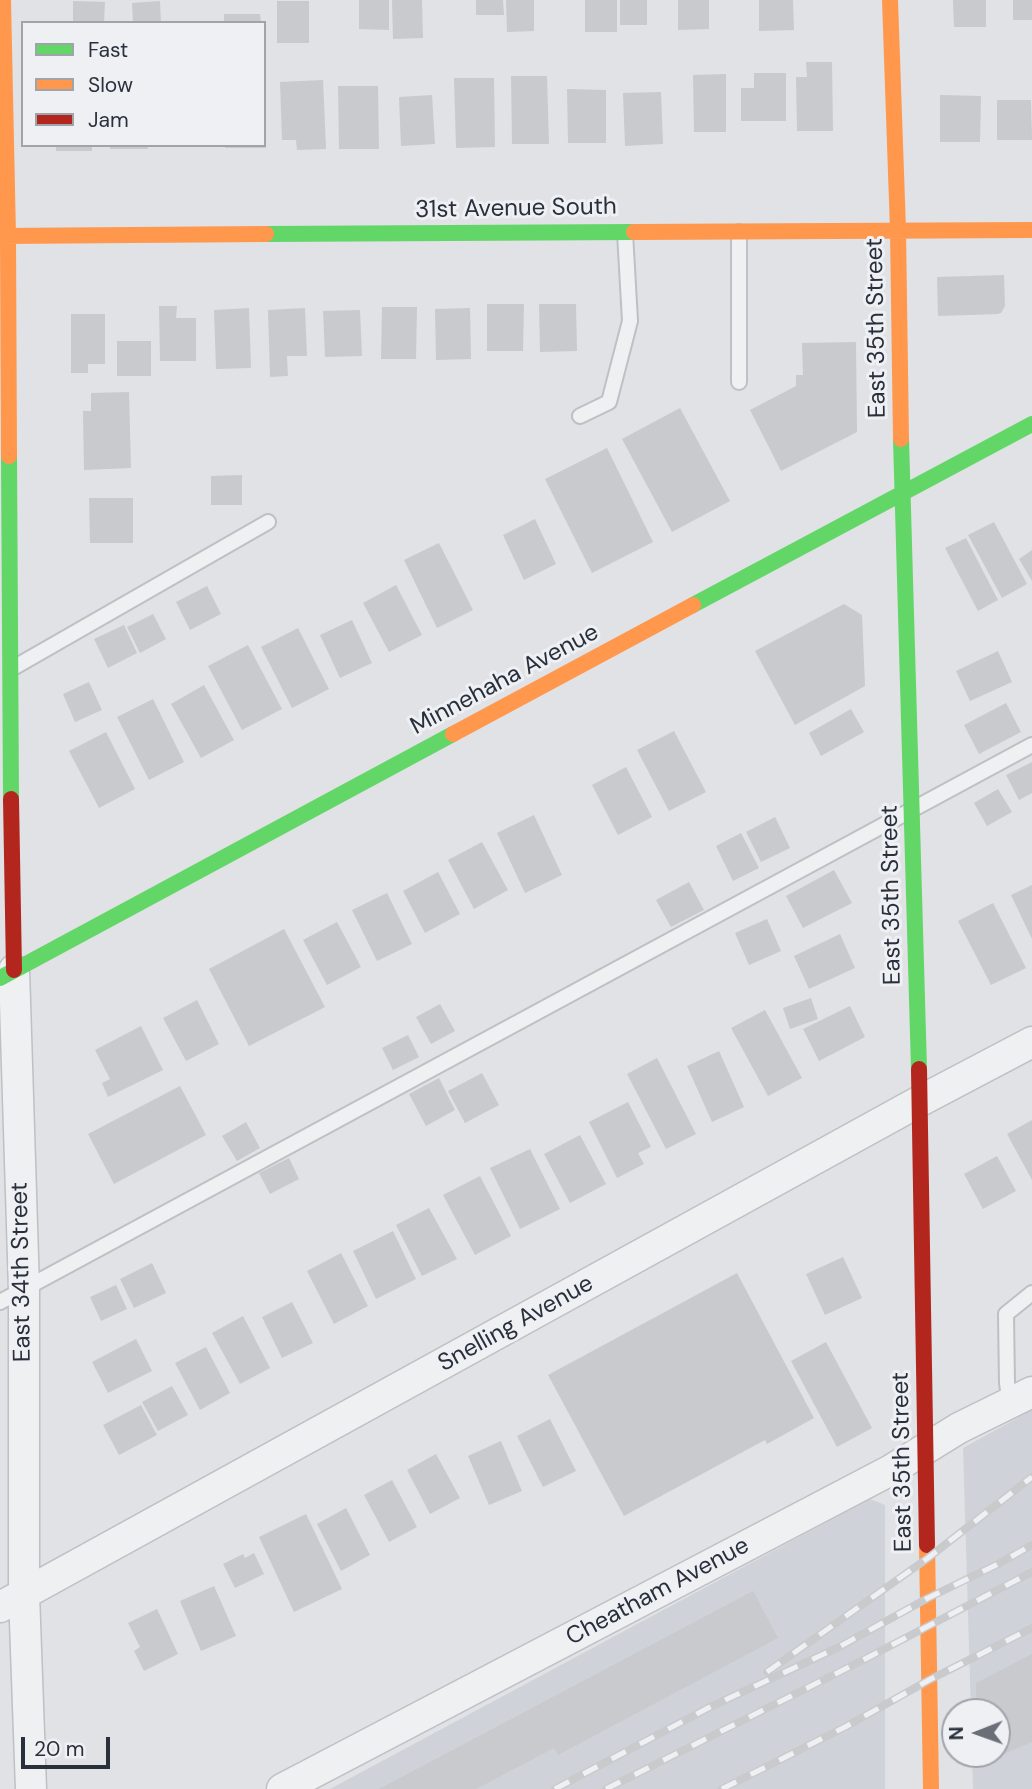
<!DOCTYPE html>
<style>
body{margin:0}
#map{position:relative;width:1032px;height:1789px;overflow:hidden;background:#e0e2e5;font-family:"DM Sans",sans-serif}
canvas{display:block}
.legend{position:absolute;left:21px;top:21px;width:245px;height:126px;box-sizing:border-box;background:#eef0f4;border:2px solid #9fa3aa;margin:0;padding:9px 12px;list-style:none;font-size:21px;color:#29303c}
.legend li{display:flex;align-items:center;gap:14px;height:35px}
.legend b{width:35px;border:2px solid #9fa3aa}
.north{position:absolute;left:941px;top:1698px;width:70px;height:70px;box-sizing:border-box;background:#eef0f4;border:2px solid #9fa3aa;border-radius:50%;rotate:269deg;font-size:19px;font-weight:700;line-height:28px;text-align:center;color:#29303c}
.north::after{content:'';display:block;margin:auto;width:24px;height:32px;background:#696e77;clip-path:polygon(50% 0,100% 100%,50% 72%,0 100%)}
.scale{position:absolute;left:21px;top:1737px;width:89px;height:32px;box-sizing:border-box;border:4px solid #29303c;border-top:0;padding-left:9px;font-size:21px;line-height:24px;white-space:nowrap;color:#29303c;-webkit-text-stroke:5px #eef0f4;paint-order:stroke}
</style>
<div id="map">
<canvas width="1032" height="1789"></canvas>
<ul class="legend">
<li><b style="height:9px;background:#63d668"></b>Fast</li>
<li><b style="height:9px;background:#ff974d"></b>Slow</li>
<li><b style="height:9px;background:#b3261e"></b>Jam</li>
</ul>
<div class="north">N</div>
<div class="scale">20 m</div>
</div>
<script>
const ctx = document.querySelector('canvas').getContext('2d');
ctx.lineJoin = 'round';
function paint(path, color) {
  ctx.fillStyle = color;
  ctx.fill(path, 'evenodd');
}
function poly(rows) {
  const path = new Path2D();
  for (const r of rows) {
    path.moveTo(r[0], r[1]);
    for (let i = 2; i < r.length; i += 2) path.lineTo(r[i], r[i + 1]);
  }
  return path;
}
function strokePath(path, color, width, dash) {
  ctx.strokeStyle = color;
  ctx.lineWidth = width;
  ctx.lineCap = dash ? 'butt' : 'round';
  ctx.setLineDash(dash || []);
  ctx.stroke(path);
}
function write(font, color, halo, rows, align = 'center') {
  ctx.font = font + ' "DM Sans",sans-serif';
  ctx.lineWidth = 6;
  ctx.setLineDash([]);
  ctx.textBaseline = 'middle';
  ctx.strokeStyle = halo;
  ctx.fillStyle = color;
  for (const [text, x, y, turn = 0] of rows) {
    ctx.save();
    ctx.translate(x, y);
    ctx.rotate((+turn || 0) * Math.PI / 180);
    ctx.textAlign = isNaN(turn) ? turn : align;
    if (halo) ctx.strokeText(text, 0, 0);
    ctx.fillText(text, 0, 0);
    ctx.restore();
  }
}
const built = poly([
 [1032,1410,1032,1789,973,1789,972,1754,997,1754,997,1712,971,1712,963,1448],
 [870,1499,885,1505,885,1789,330,1789]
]);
const building = poly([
 [359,0,389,0,389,30,359,29],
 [392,0,422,0,423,38,393,39],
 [476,0,503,0,504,15,476,15],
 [506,0,534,0,534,31,507,32],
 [585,0,617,0,617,32,585,32],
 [620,0,647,0,647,25,620,25],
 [678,0,709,0,709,29,678,30],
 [759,0,793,0,794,30,759,31],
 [953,0,986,0,986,27,954,27],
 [1013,0,1032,0,1032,20,1013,20],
 [73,1,105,2,104,23,73,23],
 [160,1,161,23,133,23,132,3],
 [277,1,309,1,309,43,277,43],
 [224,14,260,14,261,23,224,23],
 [806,62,832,62,833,131,797,131,796,77,807,77],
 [754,73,786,73,786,121,741,121,741,88,754,88],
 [726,74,726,132,694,132,693,75],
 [511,76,547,76,549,144,512,144],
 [454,78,494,78,495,147,456,148],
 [323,80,326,149,297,150,296,140,282,140,280,82],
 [338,86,378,86,379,149,339,149],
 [567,89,606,90,606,143,568,143],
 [661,92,663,144,625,146,623,93],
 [432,95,435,144,401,146,399,97],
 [940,95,981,96,980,142,940,142],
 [997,100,1031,100,1032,140,997,140],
 [56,145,92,145,92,151,56,151],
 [110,145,147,145,148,149,110,149],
 [225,145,266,145,266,148,225,148],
 [1004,275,1005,306,1001,313,998,314,938,316,937,277],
 [487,304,524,304,523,351,487,351],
 [539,304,576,304,577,351,540,352],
 [159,306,177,306,176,318,196,318,196,361,160,361],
 [382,307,417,307,416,359,381,359],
 [249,308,251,368,216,369,214,310],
 [305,308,307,356,287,356,288,376,270,377,268,310],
 [470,308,471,359,436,360,435,309],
 [360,310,362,356,325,357,323,311],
 [71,314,105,314,105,364,88,364,88,373,71,373],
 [117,341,151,341,151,376,117,376],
 [856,342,857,432,781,471,750,410,796,386,796,375,803,375,802,343],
 [129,392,131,468,84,470,83,411,91,411,91,393],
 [680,408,730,501,672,532,622,439],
 [607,448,653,542,592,573,545,479],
 [242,475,242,505,211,505,211,476],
 [89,498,133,498,133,543,90,543],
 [535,519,556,564,524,580,503,535],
 [994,522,1027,584,1002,598,968,535],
 [966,538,998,600,978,611,945,548],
 [439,543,473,610,437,628,404,560],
 [1032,550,1032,581,1019,559],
 [396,585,422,635,389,652,363,603],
 [207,586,221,614,190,630,176,602],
 [844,604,862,615,865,686,795,725,755,651],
 [153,614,166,639,140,653,127,627],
 [352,620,372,663,340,678,320,635],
 [124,625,137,653,108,668,94,639],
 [298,628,329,689,292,708,261,647],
 [248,645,282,709,242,730,208,666],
 [998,651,1012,682,970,701,956,671],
 [89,682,102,710,75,722,63,694],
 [204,685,234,740,201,758,171,704],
 [153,699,184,762,149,780,117,717],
 [1006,703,1021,732,979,754,964,725],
 [851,709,864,732,821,756,809,733],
 [674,731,706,792,669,811,637,750],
 [106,732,135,789,99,808,69,751],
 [1032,762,1032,793,1019,800,1006,775],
 [626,767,652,817,618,835,592,785],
 [998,789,1012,812,987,826,974,803],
 [534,815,562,875,525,893,497,833],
 [775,817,790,848,761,862,746,832],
 [741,833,759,868,733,881,716,846],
 [482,842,508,890,474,909,448,860],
 [834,870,852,903,803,928,786,896],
 [438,872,460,914,425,933,403,891],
 [689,882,704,910,671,927,656,900],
 [1032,885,1032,939,1011,895],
 [387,893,412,944,377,961,352,910],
 [993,903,1026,968,991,985,958,921],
 [767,919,781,951,749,965,735,933],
 [337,922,361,967,327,985,303,940],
 [284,929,325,1007,249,1046,209,969],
 [840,934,855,968,809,989,794,956],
 [811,998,818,1019,790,1029,783,1008],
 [197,1000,219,1044,186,1061,163,1018],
 [440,1004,455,1031,431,1044,416,1017],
 [850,1006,865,1037,819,1061,803,1029],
 [765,1010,802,1078,768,1096,731,1028],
 [141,1026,163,1070,108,1097,102,1083,110,1079,95,1050],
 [408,1035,419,1057,393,1070,382,1048],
 [719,1051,744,1107,712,1122,687,1066],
 [657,1058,696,1134,666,1149,627,1074],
 [482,1073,499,1105,465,1123,448,1091],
 [439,1078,455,1110,426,1126,409,1094],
 [180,1086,206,1135,114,1184,88,1134],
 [628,1102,651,1147,638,1153,644,1164,617,1178,589,1122],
 [1032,1120,1032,1180,1007,1134],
 [246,1122,260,1148,237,1161,222,1136],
 [580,1135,606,1184,570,1203,544,1154],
 [530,1149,560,1209,520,1229,490,1168],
 [997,1156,1016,1191,983,1209,964,1174],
 [289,1158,299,1179,270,1194,259,1173],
 [480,1176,511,1236,475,1255,443,1195],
 [429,1208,457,1259,422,1276,396,1225],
 [393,1231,416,1279,376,1299,353,1251],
 [341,1253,368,1306,334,1324,307,1271],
 [843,1257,862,1298,825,1315,806,1274],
 [152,1263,166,1293,134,1308,120,1279],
 [737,1273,814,1418,767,1444,765,1440,624,1516,548,1375],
 [116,1285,127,1309,101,1321,90,1297],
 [292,1302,313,1343,282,1358,262,1317],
 [243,1316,270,1368,240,1384,212,1333],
 [136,1339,152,1371,108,1393,92,1362],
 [826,1342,872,1428,837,1447,791,1361],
 [206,1347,230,1393,200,1410,175,1363],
 [172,1386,188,1415,158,1431,142,1402],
 [141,1405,157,1435,119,1455,103,1425],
 [550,1419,576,1471,543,1487,517,1436],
 [501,1441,522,1491,489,1505,468,1456],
 [436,1454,460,1498,430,1514,407,1470],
 [392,1480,417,1527,389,1542,364,1495],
 [346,1508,370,1555,341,1571,317,1524],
 [306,1514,342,1589,294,1612,259,1537],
 [254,1553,264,1574,235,1588,223,1564,243,1554,245,1558],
 [214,1586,236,1636,201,1651,180,1601],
 [753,1591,778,1638,558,1755,554,1748,476,1789,379,1789],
 [157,1609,178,1654,144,1671,134,1651,140,1647,128,1623],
 [1032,1654,1032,1742,997,1757,997,1712,976,1712,976,1683]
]);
const lane = poly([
 [739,232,739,382],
 [580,416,609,402,630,321,625,233],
 [13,668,268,522],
 [0,1302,1032,745],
 [1010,1404,1007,1383,1006,1314,1032,1293]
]);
const street = poly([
 [14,970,24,1289,24,1594,31,1789],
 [0,1607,920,1101,1032,1042],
 [282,1789,891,1470,959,1428,1032,1392]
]);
const fast = poly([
 [266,234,634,232],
 [901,439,919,1069],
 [9,456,11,799],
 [693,605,1032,424],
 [0,978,453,734]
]);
const slow = poly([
 [3,0,8,236,9,456],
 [890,0,898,230,901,439],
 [634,232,1032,230],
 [0,236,266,234],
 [453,734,693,605],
 [927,1545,931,1789]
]);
const jam = poly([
 [11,799,14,970],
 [919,1069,927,1545]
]);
const rail = poly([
 [767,1672,928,1558,1032,1477],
 [555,1789,708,1708,839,1647,928,1598,998,1564,1032,1545],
 [606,1789,865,1659,1032,1572],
 [722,1789,845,1727,929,1680,1032,1628]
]);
const streetNames = [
 ["31st Avenue South",516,209,-1],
 ["East 35th Street",877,328,-91],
 ["Minnehaha Avenue",505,680,-28],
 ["East 35th Street",892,895,-91],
 ["East 34th Street",22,1272,-91],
 ["Snelling Avenue",516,1324,-29],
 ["East 35th Street",903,1462,-91],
 ["Cheatham Avenue",658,1592,-28]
];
paint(built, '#cfd2d8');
paint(building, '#c8cacd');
strokePath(lane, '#bec0c3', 18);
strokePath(street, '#bec0c3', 33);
strokePath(lane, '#eff0f2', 14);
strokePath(street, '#eff0f2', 30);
strokePath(fast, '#63d668', 16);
strokePath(slow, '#ff974d', 16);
strokePath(jam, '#b3261e', 16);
strokePath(rail, '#c9cacc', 8);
strokePath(rail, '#eef0f4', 5, [16]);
write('24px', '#29303c', '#eef0f4', streetNames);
</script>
